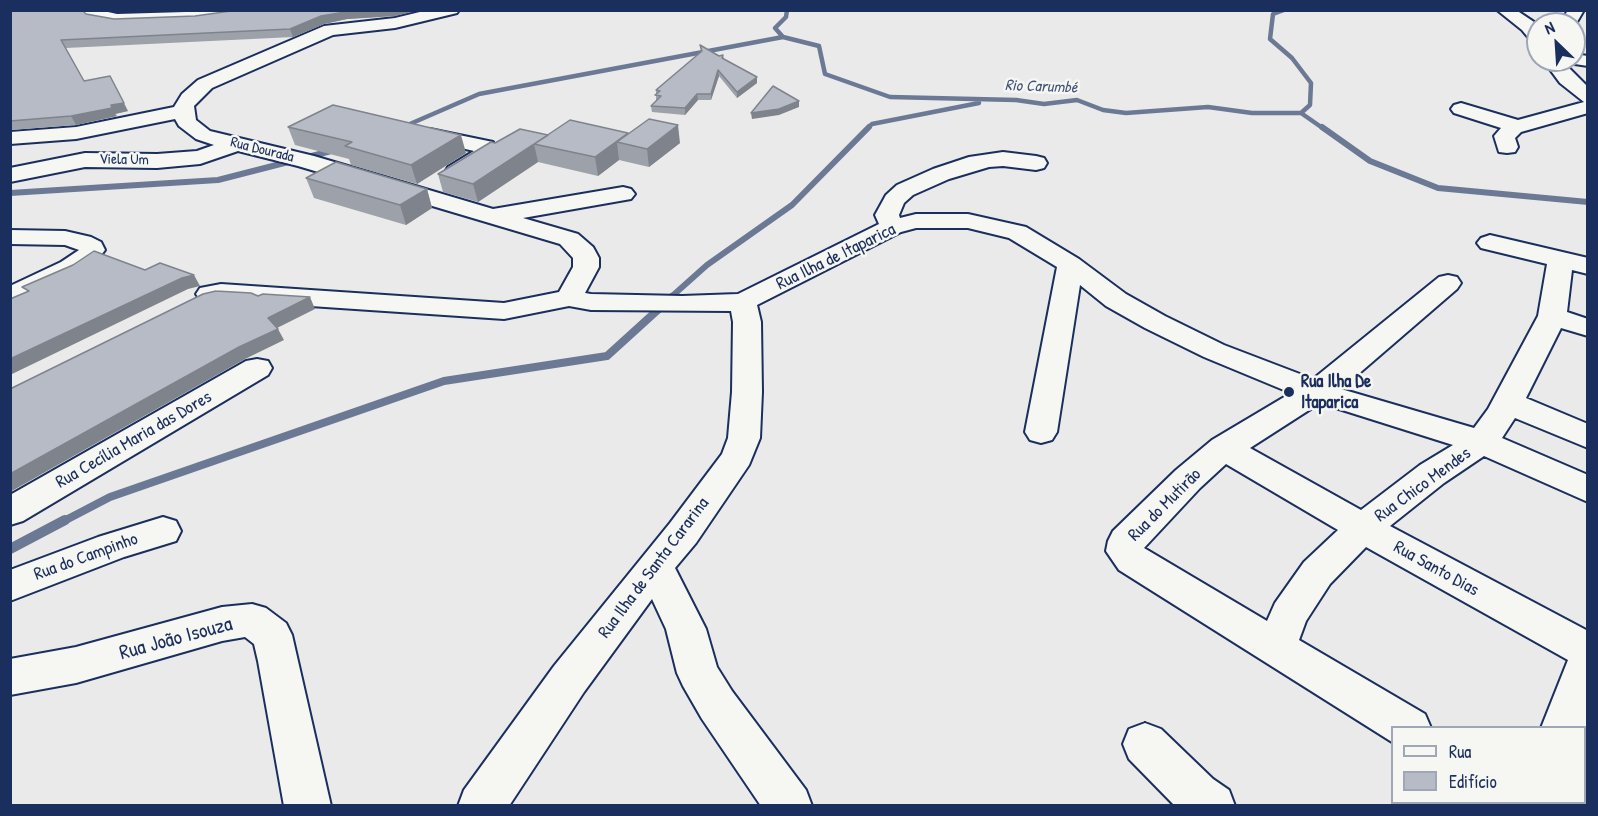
<!DOCTYPE html>
<meta charset="utf-8">
<style>
body{margin:0}
#map{position:relative;width:1598px;height:816px;overflow:hidden;background:#e9eae9;font-family:"Patrick Hand",sans-serif}
canvas{display:block}
.frame{position:absolute;inset:0;border:12px solid #1b2f5e;pointer-events:none}
.legend{position:absolute;left:1391px;top:726px;width:195px;height:78px;box-sizing:border-box;background:#f6f6f2;border:2px solid #9ea6b7;margin:0;padding:8px 10px;list-style:none;font-size:18px;color:#1b2f5e}
.legend li{display:flex;align-items:center;gap:12px;height:30px}
.legend b{width:30px;border:2px solid #9ea6b7}
.north{position:absolute;left:1526px;top:12px;width:60px;height:60px;box-sizing:border-box;background:#f6f6f2;border:2px solid #9ea6b7;border-radius:50%;rotate:335deg;font-size:16px;font-weight:700;line-height:24px;text-align:center;color:#1b2f5e}
.north::after{content:'';display:block;margin:auto;width:21px;height:27px;background:#1b2f5e;clip-path:polygon(50% 0,100% 100%,50% 72%,0 100%)}
</style>
<div id="map">
<canvas width="1598" height="816"></canvas>
<div class="frame"></div>
<ul class="legend">
<li><b style="height:8px;background:#f6f6f2"></b>Rua</li>
<li><b style="height:16px;background:#b6bbc6"></b>Edifício</li>
</ul>
<div class="north">N</div>
</div>
<script>
const ctx = document.querySelector('canvas').getContext('2d');
ctx.lineJoin = 'round';
function poly(rows) {
  const path = new Path2D();
  for (const r of rows) {
    path.moveTo(r[0], r[1]);
    for (let i = 2; i < r.length; i += 2) path.lineTo(r[i], r[i + 1]);
  }
  return path;
}
function strokePath(path, color, width, dash) {
  ctx.strokeStyle = color;
  ctx.lineWidth = width;
  ctx.lineCap = dash ? 'butt' : 'round';
  ctx.setLineDash(dash || []);
  ctx.stroke(path);
}
function paint(path, color) {
  ctx.fillStyle = color;
  ctx.fill(path, 'evenodd');
}
function write(font, color, halo, rows, align = 'center') {
  ctx.font = font + ' "Patrick Hand",sans-serif';
  ctx.lineWidth = 5;
  ctx.setLineDash([]);
  ctx.textBaseline = 'middle';
  ctx.strokeStyle = halo;
  ctx.fillStyle = color;
  for (const [text, x, y, turn = 0] of rows) {
    ctx.save();
    ctx.translate(x, y);
    ctx.rotate((+turn || 0) * Math.PI / 180);
    ctx.textAlign = isNaN(turn) ? turn : align;
    if (halo) ctx.strokeText(text, 0, 0);
    ctx.fillText(text, 0, 0);
    ctx.restore();
  }
}
const streamFar3 = poly([
 [783,37,775,28,786,17,787,10],
 [1301,113,1324,129],
 [403,127,479,94,783,37,819,46,825,74,890,97,1016,100,1044,104,1077,100,1103,110,1126,113,1208,107,1252,113,1301,113,1310,105,1311,83,1292,58,1270,39,1273,14,1284,10],
 [867,129,872,124,979,103]
]);
const streamFar2 = poly([
 [1322,127,1370,161,1438,188,1588,202],
 [10,193,218,180,335,150],
 [670,298,707,265,792,205,869,127]
]);
const streamFar1 = poly([
 [62,522,110,497,444,381,607,356,672,297]
]);
const stream = poly([
 [10,549,65,520]
]);
const minor = poly([
 [79,10,99,10,117,14,254,10,246,15,198,21,117,24,90,19,79,10],
 [428,10,459,10,457,13,395,28,333,35,212,88,194,106,196,120,210,131,314,156,493,209,623,187,631,189,635,194,631,199,523,218,578,234,593,247,599,258,599,267,585,293,591,294,682,296,738,294,879,224,875,215,886,195,897,185,933,169,969,157,1003,152,1036,156,1044,158,1047,163,1044,168,1036,170,1003,166,989,167,949,179,913,195,904,203,899,215,900,218,916,214,968,214,1026,227,1079,259,1126,294,1165,316,1224,345,1313,379,1439,277,1448,275,1457,277,1461,283,1457,289,1341,389,1474,428,1488,409,1538,316,1547,264,1481,248,1477,243,1481,238,1490,235,1588,258,1588,274,1572,270,1567,312,1588,319,1588,336,1561,328,1526,398,1588,424,1588,448,1515,418,1502,438,1588,475,1588,502,1484,456,1444,483,1390,526,1588,631,1588,723,1584,730,1584,728,1541,728,1568,660,1366,547,1330,584,1306,621,1299,640,1425,714,1431,728,1392,728,1392,742,1119,570,1106,551,1108,541,1113,531,1176,470,1212,440,1291,393,1204,357,1145,328,1106,306,1080,285,1057,432,1052,440,1041,443,1030,440,1025,432,1057,267,1009,238,968,228,916,228,901,232,757,305,761,322,762,392,760,438,749,465,696,543,675,568,706,629,717,667,732,691,806,790,812,806,761,806,702,719,683,686,677,673,666,629,652,599,584,692,509,806,458,806,464,790,554,666,670,523,722,454,728,438,732,392,733,322,731,311,591,310,569,306,504,319,221,300,210,302,200,300,196,294,200,288,221,284,504,303,559,292,573,267,573,258,560,244,298,166,238,151,200,164,157,168,85,167,10,182,10,168,85,153,157,154,197,151,214,145,196,139,179,126,175,119,76,139,10,144,10,132,76,127,174,107,182,94,198,80,324,26,395,18,428,10],
 [1320,403,1453,445,1420,465,1361,510,1250,448,1320,403],
 [1226,464,1338,530,1304,562,1275,603,1267,621,1144,548,1200,488,1226,464],
 [1497,10,1516,10,1534,22,1538,27,1538,43,1532,42,1522,30,1497,10],
 [1568,10,1584,10,1574,27,1574,24,1560,24,1568,10],
 [1574,54,1588,56,1588,66,1568,63,1566,60,1574,60,1574,54],
 [1543,60,1561,60,1588,87,1588,113,1521,132,1515,138,1518,147,1515,152,1507,153,1499,152,1494,136,1501,128,1454,113,1451,109,1454,105,1461,103,1518,120,1584,102,1560,83,1543,60],
 [430,129,493,142,497,153,494,158,464,177,456,179,448,177,445,172,448,167,474,151,423,139,420,135,423,131,430,129],
 [10,230,65,231,91,237,101,242,105,250,94,264,79,274,10,305,10,286,61,262,79,250,65,245,10,244,10,230],
 [257,359,268,361,272,368,268,375,23,521,10,525,10,495,246,361,257,359],
 [163,517,176,521,181,531,176,541,124,557,10,601,10,570,98,537,163,517],
 [252,604,266,608,286,623,292,635,331,806,284,806,258,661,254,644,245,637,222,641,76,683,10,695,10,659,76,647,222,607,252,604],
 [1145,723,1161,729,1213,779,1229,790,1235,806,1175,806,1129,759,1123,744,1129,729,1145,723],
 [1509,802,1559,802,1560,806,1510,806,1509,802]
]);
const wall = poly([
 [10,10,86,14,114,19,395,16,347,19,324,24,293,37,66,48,84,81,128,111,115,114,117,116,76,125,11,130],
 [112,10,160,10,117,12],
 [700,45,719,56,723,55,724,59,757,77,757,83,737,98,719,76,711,100,698,100,685,115,652,112,651,106,656,101,656,90,701,52],
 [288,127,466,153,417,184,351,165,349,159,295,145],
 [548,135,680,143,649,167,619,160,598,176,538,162,478,202,443,192,438,174,495,143],
 [306,178,427,189,432,208,406,225,314,198]
]);
const shadedWall = poly([
 [364,10,421,10,395,16,347,19,324,24,293,37,290,29,321,16,345,12],
 [718,70,719,76,711,100,711,94],
 [757,77,757,83,737,98,737,92],
 [697,94,698,100,685,115,685,108],
 [799,101,799,107,779,115,752,119,751,113],
 [124,103,128,111,115,114,117,116,76,125,71,116,111,105],
 [678,125,680,143,649,167,647,149],
 [628,133,617,142,619,160,598,176,595,157],
 [461,135,466,153,417,184,411,165],
 [534,144,538,162,478,202,473,184],
 [427,189,432,208,406,225,400,205],
 [194,275,200,286,188,289,10,375,10,359,182,278],
 [310,297,315,309,273,330,268,318],
 [278,329,284,340,245,359,10,492,10,474,239,347]
]);
const building = poly([
 [10,10,82,10,86,14,114,19,195,16,238,10,364,10,345,12,321,16,290,29,61,40,84,81,110,76,124,103,111,105,112,108,71,116,10,121,10,10],
 [700,45,719,56,723,55,722,58,757,77,737,92,718,70,711,94,697,94,685,108,651,106,661,96,655,95,660,91,656,90,702,51,700,45],
 [773,86,799,101,779,109,751,113,773,86],
 [333,105,461,135,411,165,345,146,352,142,288,127,333,105],
 [649,119,678,125,647,149,617,142,649,119],
 [570,120,628,133,595,157,534,144,570,120],
 [520,129,548,135,473,184,438,174,491,142,495,143,520,129],
 [336,162,427,189,400,205,306,178,336,162],
 [94,251,145,270,160,263,194,275,182,278,10,359,10,299,29,291,22,287,73,265,94,251],
 [216,291,251,293,258,296,263,294,310,297,268,318,278,329,239,347,10,474,10,389,203,294,216,291]
]);
const markers = [
 [1289,392,6,"#1b2f5e"]
];
const farStreetnames = [
 ["Rua Dourada",262,150,14],
 ["Viela Um",124,160,1]
];
const farWaternames = [
 ["Rio Carumbé",1041,87,2]
];
const streetNames = [
 ["Rua Ilha de Itaparica",836,257,-26],
 ["Rua Cecília Maria das Dores",134,440,-30],
 ["Rua Chico Mendes",1423,485,-36],
 ["Rua do Mutirão",1165,505,-45],
 ["Rua do Campinho",86,557,-20],
 ["Rua Ilha de Santa Cararina",654,568,-53],
 ["Rua Santo Dias",1436,569,29]
];
const poiNames = [
 ["Rua Ilha De",1301,382],
 ["Itaparica",1301,403]
];
const nearStreetnames = [
 ["Rua João Isouza",176,639,-15]
];
strokePath(streamFar3, '#6c7995', 4.5);
strokePath(streamFar2, '#6c7995', 6);
strokePath(streamFar1, '#6c7995', 8);
strokePath(stream, '#6c7995', 10);
strokePath(minor, '#1b2f5e', 4);
paint(minor, '#f6f6f2');
paint(wall, '#9da1aa');
paint(shadedWall, '#7f838b');
paint(building, '#b6bbc6');
strokePath(building, '#7f838b', 1.5);
for (const [x, y, r, color] of markers) {
  const dot = new Path2D();
  dot.arc(x, y, r, 0, 2 * Math.PI);
  ctx.fillStyle = color;
  ctx.fill(dot);
  strokePath(dot, '#f6f6f2', 2);
}
write('15px', '#1b2f5e', '#f6f6f2', farStreetnames);
write('italic 16px', '#44547a', '#f6f6f2', farWaternames);
write('18px', '#1b2f5e', '#f6f6f2', streetNames);
write('bold 18px', '#1b2f5e', '#f6f6f2', poiNames, 'left');
write('21px', '#1b2f5e', '#f6f6f2', nearStreetnames);
</script>
